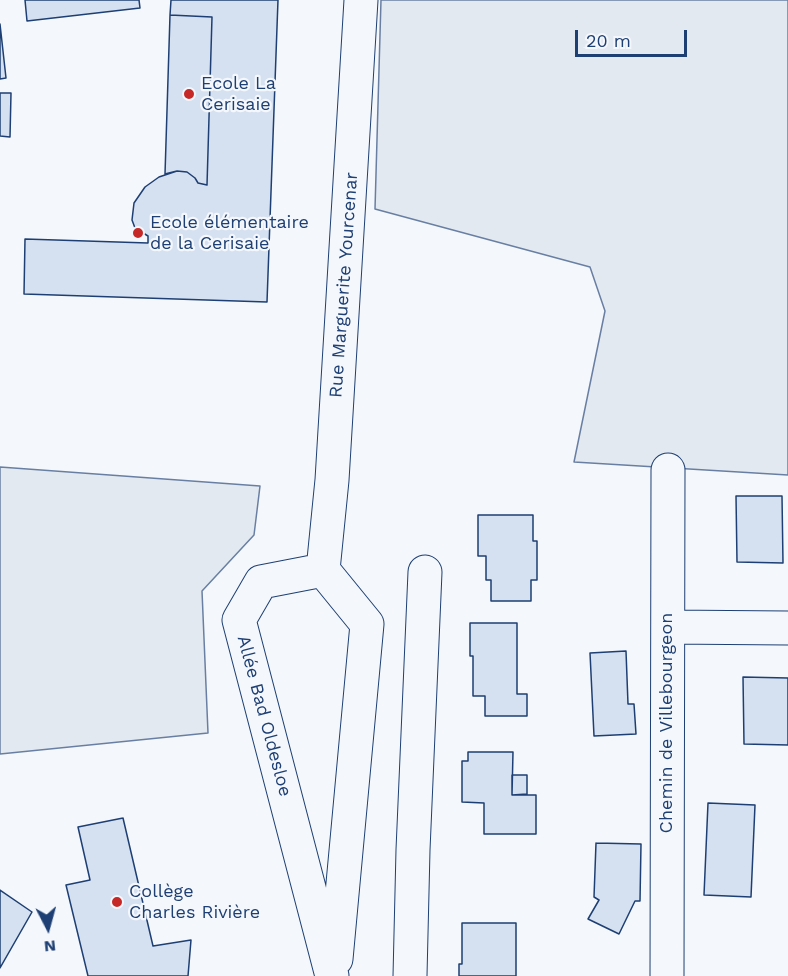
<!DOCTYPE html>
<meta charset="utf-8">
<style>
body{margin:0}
#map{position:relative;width:788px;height:976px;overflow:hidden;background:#f4f7fb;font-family:"Work Sans",sans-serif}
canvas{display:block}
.north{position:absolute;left:18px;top:898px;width:60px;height:60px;-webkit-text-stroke:4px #f4f7fb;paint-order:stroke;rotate:174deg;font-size:16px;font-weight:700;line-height:24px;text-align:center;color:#1d3f73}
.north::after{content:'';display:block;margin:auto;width:21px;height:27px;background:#1d3f73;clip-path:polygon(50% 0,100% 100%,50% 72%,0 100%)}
.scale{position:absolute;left:575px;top:30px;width:112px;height:27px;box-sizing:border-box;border:3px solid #1d3f73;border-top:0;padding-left:8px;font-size:18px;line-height:21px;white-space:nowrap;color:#1d3f73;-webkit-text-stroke:4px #f4f7fb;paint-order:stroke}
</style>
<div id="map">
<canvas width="788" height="976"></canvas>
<div class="north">N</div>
<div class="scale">20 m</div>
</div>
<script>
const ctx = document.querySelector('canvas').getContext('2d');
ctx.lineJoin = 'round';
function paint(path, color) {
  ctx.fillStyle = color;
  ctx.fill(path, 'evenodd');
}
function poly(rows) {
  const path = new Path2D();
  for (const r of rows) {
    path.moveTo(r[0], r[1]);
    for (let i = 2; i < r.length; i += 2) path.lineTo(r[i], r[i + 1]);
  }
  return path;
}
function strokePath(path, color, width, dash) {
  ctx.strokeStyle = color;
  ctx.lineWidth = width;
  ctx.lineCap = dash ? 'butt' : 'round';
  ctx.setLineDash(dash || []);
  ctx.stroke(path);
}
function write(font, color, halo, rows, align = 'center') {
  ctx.font = font + ' "Work Sans",sans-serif';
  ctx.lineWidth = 4.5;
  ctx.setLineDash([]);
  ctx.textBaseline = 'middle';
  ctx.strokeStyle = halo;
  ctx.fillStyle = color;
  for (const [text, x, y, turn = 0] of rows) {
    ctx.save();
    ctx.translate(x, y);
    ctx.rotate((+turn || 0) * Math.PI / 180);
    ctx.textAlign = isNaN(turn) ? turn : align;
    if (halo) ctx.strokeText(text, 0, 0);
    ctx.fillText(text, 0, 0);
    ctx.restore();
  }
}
const green = poly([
 [381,0,788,0,788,475,574,462,605,311,590,267,375,209,381,0],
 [0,467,260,486,254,535,202,591,208,733,0,754,0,467]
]);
const building = poly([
 [25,0,139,0,140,8,27,21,25,0],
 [171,0,278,0,267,302,24,294,25,239,148,243,148,236,135,228,132,220,134,203,145,187,159,177,177,171,187,172,195,178,198,183,207,185,212,17,170,15,171,0],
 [170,15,212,17,207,185,198,183,195,178,187,172,177,171,165,174,170,15],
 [0,24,6,78,0,79,0,24],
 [0,93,11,93,10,137,0,136,0,93],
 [736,496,782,496,783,563,737,562,736,496],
 [478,515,533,515,533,541,537,541,537,580,531,580,531,601,491,601,491,580,486,580,486,556,478,556,478,515],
 [470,623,517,623,517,694,527,694,527,716,485,716,485,696,473,696,473,656,470,656,470,623],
 [626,651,628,704,634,704,636,734,594,736,590,653,626,651],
 [743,677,788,678,788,745,744,744,743,677],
 [468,752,513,752,512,795,536,795,536,834,484,834,484,803,462,802,462,761,468,761,468,752],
 [512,775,527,775,527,794,512,795,512,775],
 [708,803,755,805,751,897,704,895,708,803],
 [123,818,153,946,191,940,188,976,88,976,66,885,90,880,78,827,123,818],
 [596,843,641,844,640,901,635,901,619,934,588,919,599,900,594,897,596,843],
 [0,890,32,912,0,968,0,890],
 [462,923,516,923,516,976,459,976,459,964,462,964,462,923]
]);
const minor = poly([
 [323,570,332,480,361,0],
 [323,570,261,582,239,620,332,976],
 [323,570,367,624,336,959],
 [668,627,788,628],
 [410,976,413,850,425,572],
 [667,976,668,470]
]);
const markers = [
 [189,94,6,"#c62828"],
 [138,233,6,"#c62828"],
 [117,902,6,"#c62828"]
];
const poiNames = [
 ["Ecole La",201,84],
 ["Cerisaie",201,105],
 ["Ecole élémentaire",150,223],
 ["de la Cerisaie",150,244],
 ["Collège",129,892],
 ["Charles Rivière",129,913]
];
const streetNames = [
 ["Rue Marguerite Yourcenar",344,285,-86],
 ["Allée Bad Oldesloe",264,716,75],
 ["Chemin de Villebourgeon",667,723,-90]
];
paint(green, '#e3e9f0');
strokePath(green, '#687fa3', 1.5);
paint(building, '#d5e0f0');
strokePath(building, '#1d3f73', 1.5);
strokePath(minor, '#1d3f73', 35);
strokePath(minor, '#f4f7fb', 33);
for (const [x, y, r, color] of markers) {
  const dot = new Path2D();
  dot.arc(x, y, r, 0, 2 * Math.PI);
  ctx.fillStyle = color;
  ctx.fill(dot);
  strokePath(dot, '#f4f7fb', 2);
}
write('18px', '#1d3f73', '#f4f7fb', poiNames, 'left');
write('18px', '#1d3f73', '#f4f7fb', streetNames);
</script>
